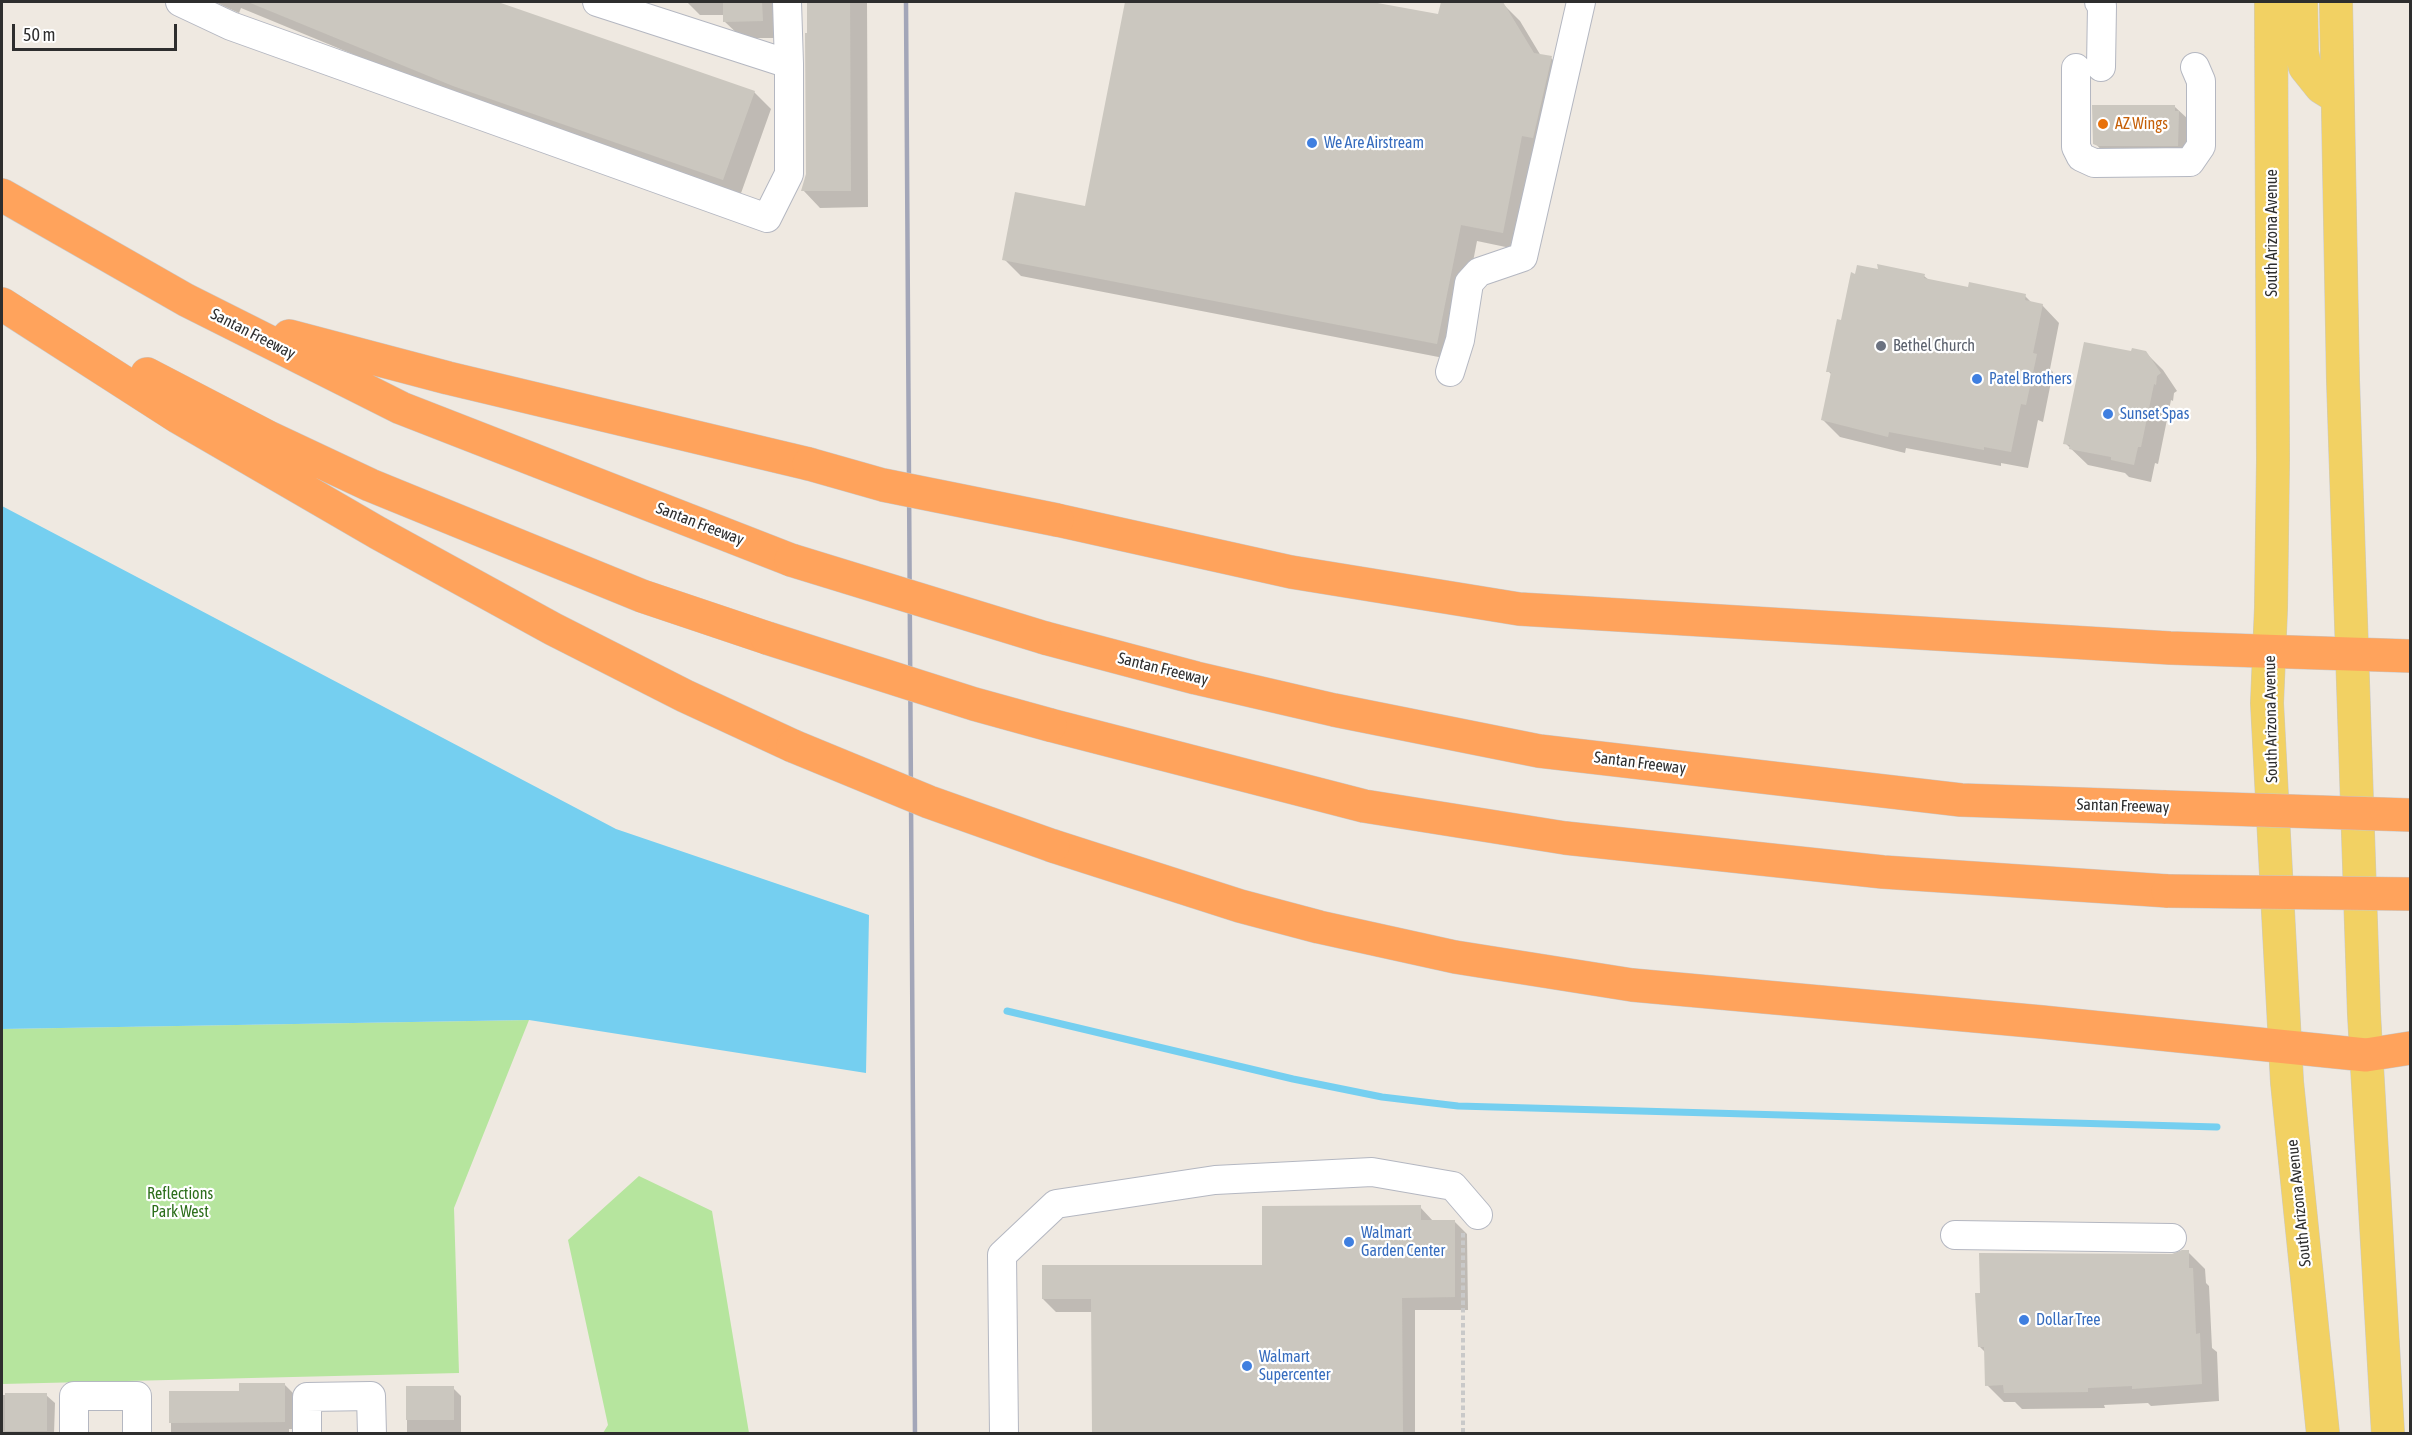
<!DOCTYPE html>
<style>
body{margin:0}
#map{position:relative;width:2412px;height:1435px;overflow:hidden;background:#efe9e1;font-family:"Asap Condensed",sans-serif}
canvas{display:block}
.frame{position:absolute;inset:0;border:3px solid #2e2e2e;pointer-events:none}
.scale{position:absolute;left:12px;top:24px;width:165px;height:27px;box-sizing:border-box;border:3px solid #2e2e2e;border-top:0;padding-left:8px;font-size:18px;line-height:21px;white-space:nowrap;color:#2e2e2e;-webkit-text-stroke:4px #fff;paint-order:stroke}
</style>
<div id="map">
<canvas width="2412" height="1435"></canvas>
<div class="frame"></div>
<div class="scale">50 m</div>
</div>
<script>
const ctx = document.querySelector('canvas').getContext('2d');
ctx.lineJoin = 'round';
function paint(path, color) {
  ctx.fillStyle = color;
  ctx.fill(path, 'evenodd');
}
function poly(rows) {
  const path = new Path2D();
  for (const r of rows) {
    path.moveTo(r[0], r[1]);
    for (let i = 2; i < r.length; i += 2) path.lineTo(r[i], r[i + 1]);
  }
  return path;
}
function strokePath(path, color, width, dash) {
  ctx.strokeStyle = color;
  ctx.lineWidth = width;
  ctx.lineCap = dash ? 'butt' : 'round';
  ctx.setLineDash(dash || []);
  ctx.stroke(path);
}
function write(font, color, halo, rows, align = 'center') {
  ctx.font = font + ' "Asap Condensed",sans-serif';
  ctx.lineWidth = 4.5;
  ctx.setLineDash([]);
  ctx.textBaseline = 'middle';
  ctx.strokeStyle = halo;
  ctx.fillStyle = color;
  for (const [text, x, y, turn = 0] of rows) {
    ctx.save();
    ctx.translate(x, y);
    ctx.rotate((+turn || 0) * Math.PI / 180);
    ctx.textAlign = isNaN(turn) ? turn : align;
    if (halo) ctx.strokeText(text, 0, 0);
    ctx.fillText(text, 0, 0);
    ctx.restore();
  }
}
const green = poly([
 [529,1020,454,1208,459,1373,2,1384,2,1029],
 [639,1176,712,1211,749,1433,603,1433,608,1425,568,1240]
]);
const water = poly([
 [2,506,616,829,869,915,866,1073,529,1020,2,1029]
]);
const shadow = poly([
 [215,2,489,2,754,92,771,109,740,196,471,103,241,8,239,13],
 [687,2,779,2,779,38,742,38,724,21,724,15,700,15],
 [808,2,867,2,868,207,820,208,803,190,807,174],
 [1127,2,1364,2,1440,16,1442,2,1493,2,1502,3,1520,21,1541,56,1551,58,1568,75,1520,250,1477,241,1454,360,1021,276,1004,259,1086,208],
 [2175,107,2188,119,2190,158,2107,156,2094,142],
 [1924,276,1929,280,1969,289,2025,296,2033,304,2042,305,2059,323,2050,369,2053,372,2043,422,2038,420,2028,468,2001,463,2001,466,1906,448,1905,453,1840,437,1822,419,1832,375,1828,371,1842,321],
 [2145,352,2163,370,2177,391,2174,393,2173,401,2171,400,2158,464,2155,463,2151,482,2129,477,2125,473,2088,465,2065,443,2132,353],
 [1420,1207,1433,1221,1454,1221,1467,1234,1468,1310,1415,1310,1415,1434,1093,1434,1093,1312,1056,1312,1043,1299,1263,1266],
 [2188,1252,2205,1269,2206,1283,2209,1286,2212,1348,2217,1352,2219,1401,2151,1406,2148,1403,2104,1405,2105,1408,2022,1409,2015,1402,2004,1402,1987,1385,1985,1352,1979,1346,2172,1256],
 [284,1384,293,1393,293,1429,289,1429,289,1434,171,1434,171,1393,240,1393],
 [407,1388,453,1388,461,1396,461,1434,407,1434],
 [2,1395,46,1395,55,1403,54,1434,2,1434]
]);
const stream = poly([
 [1007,1011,1293,1079,1382,1097,1458,1106,2217,1127]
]);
const building = poly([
 [248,2,498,2,755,91,723,180,453,86],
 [723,2,762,2,763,21,723,22],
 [807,2,850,2,851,191,801,191,806,174,805,33,807,33],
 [1125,2,1372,2,1438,14,1441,2,1503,2,1534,53,1552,56,1533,138,1522,136,1503,233,1461,225,1437,344,1002,260,1015,192,1085,206],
 [2092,105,2175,105,2175,111,2179,111,2178,146,2098,146,2093,144],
 [1877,264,1925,274,1924,278,1968,287,1969,282,2026,294,2025,300,2043,304,2033,353,2037,354,2026,405,2021,404,2011,452,1984,447,1984,450,1889,432,1888,437,1821,420,1831,372,1826,372,1837,319,1841,320,1851,272,1855,274,1857,265,1878,269],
 [2084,342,2131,351,2132,348,2146,351,2161,373,2157,376,2156,385,2154,384,2141,447,2138,447,2134,465,2111,460,2111,457,2069,449,2070,445,2063,444],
 [1421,1205,1421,1220,1455,1220,1455,1297,1402,1298,1403,1434,1092,1434,1091,1299,1042,1299,1042,1265,1262,1265,1262,1206],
 [2182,1250,2189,1250,2189,1268,2193,1268,2196,1334,2200,1333,2202,1384,2132,1389,2132,1386,2088,1388,2088,1392,2004,1393,2003,1385,1985,1386,1984,1347,1978,1347,1975,1293,1980,1293,1979,1253,2172,1254],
 [239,1383,285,1383,285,1422,169,1423,169,1391,239,1391],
 [406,1386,454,1386,454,1420,406,1420],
 [5,1393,47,1393,47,1431,5,1431]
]);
const path = poly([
 [1463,1233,1463,1434]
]);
const minor = poly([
 [180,2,231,26,767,218,789,174,789,64,787,2],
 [597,2,789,64],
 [2099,2,2102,6,2101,67],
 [2076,68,2076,147,2081,157,2094,163,2190,162,2201,146,2201,81,2195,67],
 [1450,372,1460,340,1469,283,1479,272,1523,257,1581,2],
 [1955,1235,2172,1238],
 [74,1434,74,1396,137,1396,137,1434],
 [307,1434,307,1397,371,1396,372,1434],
 [1004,1434,1002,1255,1056,1204,1215,1180,1372,1172,1453,1186,1478,1215]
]);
const major = poly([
 [2271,2,2273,460,2271,608,2267,703,2287,1082,2323,1434],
 [2301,2,2302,52,2305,67,2321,87,2337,97],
 [2336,2,2343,380,2364,1014,2388,1434]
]);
const highway = poly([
 [2,195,186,300,401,408,791,560],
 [2,304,178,417,378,533,553,629,685,696,793,746],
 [289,336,448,378,809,464],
 [147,374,270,438,370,485,642,596,767,638],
 [1057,520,1291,572,1519,609,2170,648,2410,656],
 [1045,638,1196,678,1334,710,1539,751,1961,800,2166,807],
 [1050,725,1364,806,1565,838,1883,872,2168,891],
 [1053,846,1240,906,1319,927,1455,957,1632,985,2042,1022,2366,1055,2410,1048]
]);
const rail = poly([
 [906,2,915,1434]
]);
const highwayBridge = poly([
 [809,464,883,485,1057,520],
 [791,560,1045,638],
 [767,638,974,704,1050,725],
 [793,746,929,802,1053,846],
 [2166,807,2410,815],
 [2168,891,2410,894]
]);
const markers = [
 [2103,124,6,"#e8710a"],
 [1312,143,6,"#3f7fe0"],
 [1881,346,6,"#6b7280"],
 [1977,379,6,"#3f7fe0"],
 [2108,414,6,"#3f7fe0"],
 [1349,1242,6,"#3f7fe0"],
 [2024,1320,6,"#3f7fe0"],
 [1247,1366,6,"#3f7fe0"]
];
const foodNames = [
 ["AZ Wings",2115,124]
];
const shopNames = [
 ["We Are Airstream",1324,143],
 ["Patel Brothers",1989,379],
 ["Sunset Spas",2120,414],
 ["Walmart",1361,1233],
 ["Garden Center",1361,1251],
 ["Dollar Tree",2036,1320],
 ["Walmart",1259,1357],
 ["Supercenter",1259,1375]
];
const streetNames = [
 ["South Arizona Avenue",2272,233,-90],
 ["Santan Freeway",253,334,27],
 ["Santan Freeway",700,524,21],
 ["Santan Freeway",1163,669,14],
 ["South Arizona Avenue",2271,719,-91],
 ["Santan Freeway",1640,763,7],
 ["Santan Freeway",2123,806,2],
 ["South Arizona Avenue",2299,1203,-96]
];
const worshipNames = [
 ["Bethel Church",1893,346]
];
const parkNames = [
 ["Reflections",180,1194],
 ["Park West",180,1212]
];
paint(green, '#b6e59e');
paint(water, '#75cff0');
paint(shadow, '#0003');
strokePath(stream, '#75cff0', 7);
paint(building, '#cbc7bf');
strokePath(minor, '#b4b7c1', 30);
strokePath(major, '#c9c9c9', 34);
strokePath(highway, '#c9c9c9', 34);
strokePath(path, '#c9c9c9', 4, [4.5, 3]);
strokePath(minor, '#fff', 28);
strokePath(major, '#f2d163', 33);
strokePath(highway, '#ffa35c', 33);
strokePath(rail, '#a3a6b8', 4.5);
strokePath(highwayBridge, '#c9c9c9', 34, []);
strokePath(highwayBridge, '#ffa35c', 33);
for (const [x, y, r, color] of markers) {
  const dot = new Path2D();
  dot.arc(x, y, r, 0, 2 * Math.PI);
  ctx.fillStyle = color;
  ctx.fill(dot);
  strokePath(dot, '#fff', 2);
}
write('16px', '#c56008', '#fff', foodNames, 'left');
write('16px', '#366cbe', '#fff', shopNames, 'left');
write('16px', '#2e2e2e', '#fff', streetNames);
write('16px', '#5b616d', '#fff', worshipNames, 'left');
write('16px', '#2c6e1b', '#fff', parkNames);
</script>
